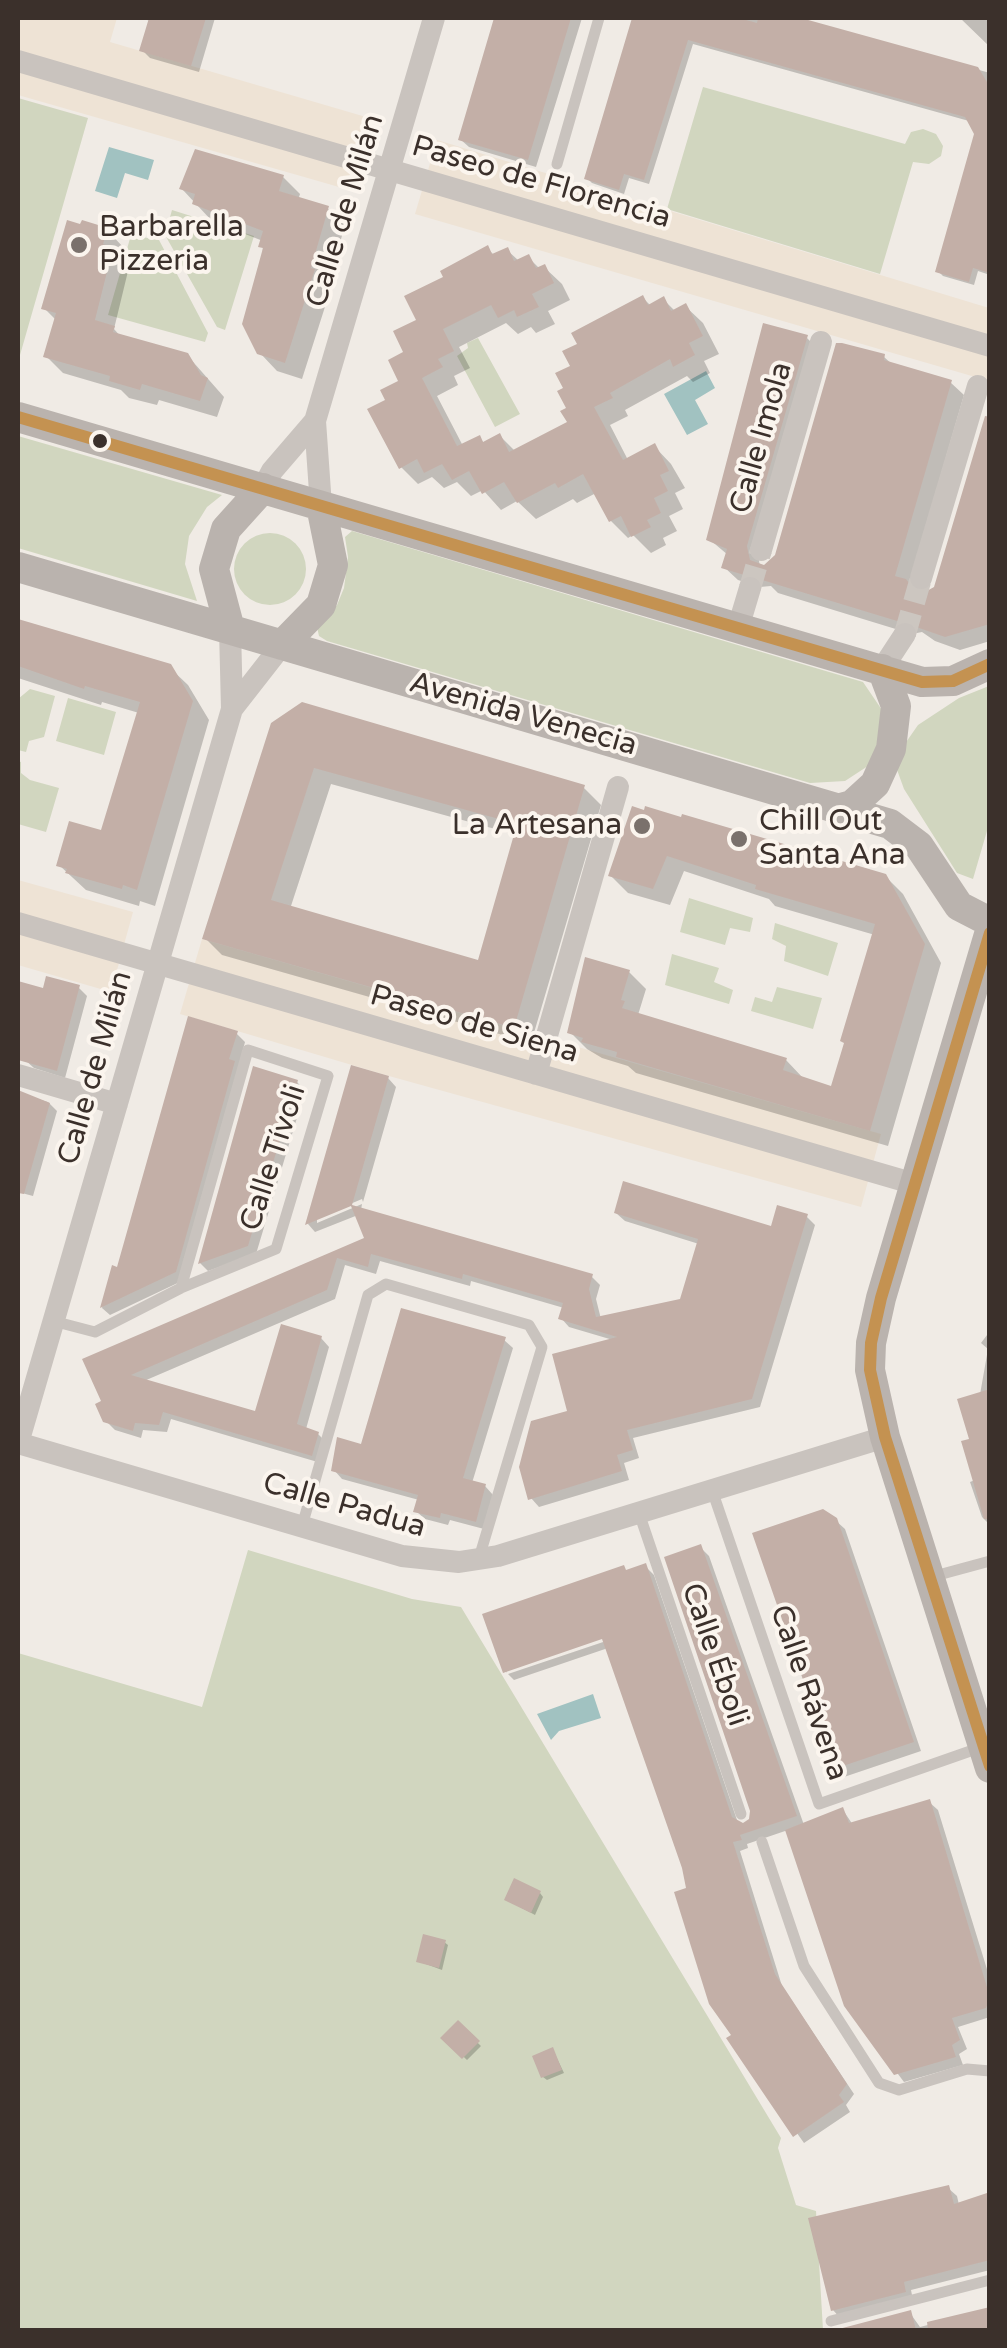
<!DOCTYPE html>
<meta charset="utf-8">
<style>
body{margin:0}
#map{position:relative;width:1007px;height:2348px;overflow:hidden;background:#f0ebe5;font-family:"Varela Round",sans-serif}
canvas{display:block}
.frame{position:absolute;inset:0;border:20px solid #3b302b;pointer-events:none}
</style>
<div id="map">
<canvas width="1007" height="2348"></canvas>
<div class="frame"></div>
</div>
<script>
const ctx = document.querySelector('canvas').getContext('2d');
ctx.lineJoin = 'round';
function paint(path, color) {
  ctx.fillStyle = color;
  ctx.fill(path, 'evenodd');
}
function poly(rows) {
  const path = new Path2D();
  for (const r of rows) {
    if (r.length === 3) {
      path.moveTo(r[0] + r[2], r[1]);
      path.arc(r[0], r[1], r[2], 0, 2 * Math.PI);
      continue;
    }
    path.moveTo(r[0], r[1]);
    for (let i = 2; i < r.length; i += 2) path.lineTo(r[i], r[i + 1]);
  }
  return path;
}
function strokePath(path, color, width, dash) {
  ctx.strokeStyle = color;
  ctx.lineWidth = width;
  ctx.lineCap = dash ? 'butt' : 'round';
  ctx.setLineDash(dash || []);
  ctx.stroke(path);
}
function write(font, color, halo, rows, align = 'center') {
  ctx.font = font + ' "Varela Round",sans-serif';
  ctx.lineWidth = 8;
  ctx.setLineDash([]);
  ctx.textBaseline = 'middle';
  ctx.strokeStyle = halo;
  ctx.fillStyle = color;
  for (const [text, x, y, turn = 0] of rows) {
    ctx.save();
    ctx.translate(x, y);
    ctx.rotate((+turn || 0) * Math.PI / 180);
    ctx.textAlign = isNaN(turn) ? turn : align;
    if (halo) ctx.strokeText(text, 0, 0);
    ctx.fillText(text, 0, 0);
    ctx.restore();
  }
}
const green = poly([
 [703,87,905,144,911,132,923,129,936,134,943,146,941,156,929,164,913,162,880,274,667,209],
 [18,98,88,118,18,362],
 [172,210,254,236,225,330,217,327,165,235],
 [131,235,159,240,208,333,205,342,108,315],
 [478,338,520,414,495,427,457,356,468,348,467,343],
 [18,436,222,495,207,507,189,536,185,564,197,601,18,548],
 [352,531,863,682,882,710,884,727,871,764,845,781,810,783,327,641,319,636,317,627,337,605,344,588,348,557,345,537],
 [270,569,36],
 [989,686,989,824,973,879,957,873,904,789,896,767,902,748,918,725,959,698],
 [30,689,55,696,44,737,29,741,26,752,18,750,18,699],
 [68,698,116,712,104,755,56,741],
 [18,761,21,762,21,773,30,780,59,788,46,832,18,824],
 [689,898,753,918,750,932,730,928,725,945,680,932],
 [775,923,838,943,828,976,784,961,786,946,772,939],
 [672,954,719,968,714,982,733,990,729,1004,665,985],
 [777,987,822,998,813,1029,751,1011,755,997,772,1002],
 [248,1550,412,1599,461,1607,781,2138,778,2148,796,2205,816,2211,823,2330,18,2330,18,1653,202,1707]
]);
const plaza = poly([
 [18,18,117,18,110,42,366,117,346,189,18,95],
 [437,140,989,308,989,381,415,214],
 [18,880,133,912,111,992,18,965],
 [202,939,881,1134,861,1207,389,1076,180,1014]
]);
const water = poly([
 [109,147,154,160,148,180,125,173,117,198,95,191],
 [706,371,715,388,695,400,708,424,687,435,664,394],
 [593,1694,601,1718,559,1731,551,1740,537,1714]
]);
const shadow = poly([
 [139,18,215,18,199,72,150,58,142,50,151,21],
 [497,18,582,18,536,167,469,147,460,139],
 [637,18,791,18,990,73,990,275,978,271,974,285,943,276,938,271,977,134,969,121,693,44,649,184,629,178,624,194,592,183,587,178],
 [960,18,990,18,990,47],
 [283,177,300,194,298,200,327,208,345,225,328,285,331,288,302,379,277,371,260,353,263,241,212,221,182,189],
 [107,230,124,248,120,258,129,267,114,329,121,337,187,355,224,397,217,417,159,400,157,405,129,398,121,390,63,373,46,356,56,320,44,308],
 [487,248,495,256,507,250,519,261,528,257,540,269,544,267,562,284,570,300,548,311,555,324,536,333,531,327,518,334,506,323,459,347,470,368,454,376,458,385,437,396,463,446,479,438,485,444,500,436,515,451,570,423,567,389,573,367,643,298,651,306,663,299,675,311,685,306,703,323,719,354,704,361,710,373,693,382,687,376,625,410,628,416,610,425,628,460,654,446,671,464,685,488,675,493,683,509,669,516,677,531,663,538,666,545,651,553,633,535,628,538,611,521,596,493,577,503,573,499,536,519,517,501,501,510,483,490,471,496,457,482,444,488,432,477,418,484,401,467,389,401,401,382,407,354,419,321,446,278],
 [807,338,820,351,759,561,760,567,772,564,884,357,893,365,950,382,964,395,909,585,918,595,936,589,990,405,990,641,960,650,935,641,922,632,912,634,778,593,771,586,760,587,738,580,724,567,728,555,709,539],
 [18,622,169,667,188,685,209,720,155,906,140,901,139,906,86,890,59,865,102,833,139,713,102,702,101,705,18,678],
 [274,725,584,788,601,805,531,1043,222,955,205,938],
 [331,784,517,835,480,963,290,909],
 [633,809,885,876,903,894,941,963,888,1146,636,1073,628,1066,602,1058,587,1049,570,1032,629,972,646,989,638,1015,786,1060,803,1078,833,1089,875,935,775,906,769,899,684,871,670,905,628,893,611,876],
 [18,983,44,991,79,988,87,996,65,1078,34,1068,25,1060,29,1045,18,1042],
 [236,1033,245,1042,184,1280,110,1315,102,1308,114,1268,118,1270],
 [353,1068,388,1078,396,1087,363,1202,362,1199,317,1218,317,1223,362,1204,361,1210,592,1277,600,1285,596,1299,601,1319,682,1301,699,1244,625,1221,616,1213,772,1229,807,1217,815,1225,760,1407,633,1438,639,1458,624,1463,629,1480,539,1507,531,1498,570,1413,613,1340,569,1327,561,1318,564,1308,471,1281,470,1286,380,1261,376,1274,345,1265,335,1299,144,1381,257,1414,321,1338,329,1347,306,1429,318,1434,326,1442,321,1463,171,1419,167,1432,143,1430,141,1438,115,1430,105,1420,104,1403,85,1360,367,1239,358,1215,315,1232,308,1224],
 [297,1082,305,1091,256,1254,208,1271,200,1263],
 [18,1093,48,1102,57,1111,33,1196,18,1192],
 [990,1331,990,1523,988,1523,982,1517,970,1482,975,1480,972,1440,988,1349,981,1343],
 [504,1340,513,1348,472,1483,485,1486,493,1495,484,1529,450,1520,448,1525,425,1519,416,1511,419,1500,342,1479,334,1470],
 [835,1520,845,1529,921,1751,844,1777,836,1768],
 [700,1547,709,1556,804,1825,843,1810,853,1825,929,1802,938,1810,990,1979,990,2017,958,2027,967,2049,959,2054,963,2065,904,2082,846,2005,788,1830,747,1844,748,1848,740,1851,782,1986,854,2094,846,2105,850,2112,804,2143,730,2039,734,2036,711,2003,677,1893,689,1889,685,1867,608,1648,514,1680,508,1674,615,1638,613,1633,507,1669,507,1673,486,1616,623,1568,627,1572,645,1566,654,1575,738,1823,743,1826,751,1821,752,1811,667,1559],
 [540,1893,543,1897,535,1915,507,1900],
 [444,1942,448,1945,442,1970,418,1961],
 [458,2024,481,2046,467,2060,444,2038],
 [553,2050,564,2073,547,2080,543,2077],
 [948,2188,957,2196,959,2205,990,2194,990,2270,911,2290,913,2300,841,2319,833,2310],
 [990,2309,990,2330,842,2330,910,2313,920,2327]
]);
const building = poly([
 [149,18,206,18,191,66,139,51],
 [494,18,571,18,528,160,458,140],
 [632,18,739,18,757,23,758,18,801,18,978,67,990,87,990,273,973,268,969,282,935,272,974,134,965,117,688,40,644,180,624,174,619,190,584,179],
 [195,149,284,175,279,191,329,206,311,268,315,269,285,363,257,354,242,324,263,248,258,247,263,231,192,204,195,194,179,189],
 [67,220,80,224,82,220,108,228,103,244,113,248,95,320,115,326,113,332,188,353,201,375,208,378,200,401,142,384,140,390,109,381,110,376,43,357,56,313,41,309],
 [488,245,492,254,508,247,514,261,529,254,536,268,545,264,554,283,532,294,539,307,517,317,514,310,498,318,491,305,443,329,454,351,438,359,443,367,422,378,457,446,480,435,483,442,500,433,509,452,567,422,560,411,566,408,557,391,563,388,555,373,570,366,562,351,577,344,571,333,643,295,648,305,664,296,671,311,686,303,703,336,689,343,695,355,673,367,670,359,610,393,613,398,594,407,623,460,655,443,669,471,660,475,668,491,654,498,661,513,647,520,651,527,631,537,621,516,609,522,583,474,558,488,555,483,517,503,504,482,482,494,469,471,452,480,442,464,424,473,417,459,399,469,367,409,385,400,380,390,398,381,388,360,403,352,393,331,416,320,404,296,443,277,440,271],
 [763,323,808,335,747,546,750,560,764,565,775,555,836,343,842,343,885,354,884,360,952,380,895,576,906,579,916,592,925,592,934,587,985,416,990,417,990,624,945,637,919,628,907,619,897,621,762,580,755,574,744,575,721,568,727,549,706,540],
 [18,619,171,664,193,701,137,890,123,885,122,889,65,873,67,869,56,866,69,821,101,830,140,702,85,686,84,689,18,666],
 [302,702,585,785,514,1028,202,939,271,723],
 [314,768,517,824,478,960,271,900],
 [632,806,644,810,645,806,681,817,682,814,886,874,925,944,870,1131,616,1057,617,1052,581,1042,583,1038,567,1033,585,957,630,970,621,1000,625,1001,622,1008,787,1058,783,1070,831,1086,844,1043,840,1041,875,924,755,889,756,885,667,856,653,889,608,876],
 [46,976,80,985,57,1071,18,1060,18,981,43,988],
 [188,1016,238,1031,229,1059,235,1061,176,1272,100,1308,112,1265,117,1267],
 [351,1065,389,1076,352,1205,593,1274,589,1289,596,1317,680,1299,698,1239,614,1213,623,1181,771,1226,777,1205,808,1214,752,1399,627,1430,633,1450,617,1455,622,1471,528,1500,519,1467,531,1421,567,1411,552,1354,617,1337,558,1319,563,1303,463,1274,462,1279,371,1254,368,1267,337,1258,327,1290,131,1375,255,1411,281,1324,322,1336,297,1424,319,1432,312,1456,163,1412,159,1425,135,1423,133,1431,103,1422,95,1404,101,1401,82,1359,364,1238,351,1206,305,1225],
 [253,1066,298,1080,248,1246,198,1264],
 [18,1090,50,1103,24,1194,18,1193],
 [401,1308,506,1337,463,1478,486,1484,476,1522,441,1513,440,1518,413,1512,418,1495,331,1471,337,1437,361,1444],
 [990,1389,990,1519,984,1519,961,1441,969,1439,957,1399],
 [823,1509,837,1518,914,1742,834,1769,752,1533],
 [701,1544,797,1816,740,1835,742,1840,733,1842,775,1974,847,2084,839,2095,844,2102,793,2137,726,2038,731,2035,709,2004,674,1892,686,1888,682,1868,602,1639,503,1673,482,1614,624,1565,626,1570,646,1563,732,1817,743,1823,749,1819,750,1811,664,1557],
 [930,1799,990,1997,986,2008,952,2018,960,2040,952,2045,956,2057,894,2075,844,2006,785,1830,843,1807,849,1823],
 [514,1878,541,1891,531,1913,504,1900],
 [423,1934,446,1940,439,1968,416,1962],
 [458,2020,480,2041,462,2059,440,2038],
 [553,2047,562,2070,541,2078,532,2056],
 [949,2185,954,2204,990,2192,990,2260,904,2282,906,2292,831,2311,808,2218],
 [990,2307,990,2330,928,2330,927,2322],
 [911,2310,916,2330,835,2330]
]);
const streetTunnel = poly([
 [750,588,761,550],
 [905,634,921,578]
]);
const lane = poly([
 [557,164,599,18],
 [53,1321,95,1332,181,1288,276,1249,328,1076,248,1050,181,1288],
 [712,1490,819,1804,979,1748],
 [639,1513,741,1814],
 [302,1526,368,1295,386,1284,529,1325,542,1347,479,1558],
 [931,1577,990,1561],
 [762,1842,804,1966,879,2083,899,2090,967,2069,990,2071],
 [831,2321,990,2280]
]);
const street = poly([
 [18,61,990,346],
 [263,488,272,471,315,421],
 [321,506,315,421,434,18],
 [761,550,821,342],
 [921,578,978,386],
 [738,628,750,588],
 [882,669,905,634],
 [232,709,282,645],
 [18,923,915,1184],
 [536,1074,618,787],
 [18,1075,117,1104],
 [18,1443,402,1556,459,1562,498,1556,885,1437],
 [18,1443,232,709,230,629]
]);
const secondary = poly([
 [18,417,922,682,953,681,990,664],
 [18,567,890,824,919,846,959,906,990,922],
 [230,629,214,569,226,529,263,488],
 [282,645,321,605,333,565,321,506],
 [841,808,852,805,875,784,891,749,896,706,882,669],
 [990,931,881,1298,871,1343,870,1370,885,1437,990,1768]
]);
const bus1 = poly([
 [18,417,922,682,953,681,990,664],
 [990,933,881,1298,871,1343,870,1370,885,1437,990,1766]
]);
const markers = [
 [79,245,10,"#7a716c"],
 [100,441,9,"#3b302b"],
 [642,826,10,"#7a716c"],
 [739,839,10,"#7a716c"]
];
const streetNames = [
 ["Paseo de Florencia",541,183,16],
 ["Calle de Milán",346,211,-73],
 ["Calle Imola",762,438,-74],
 ["Avenida Venecia",523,715,16],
 ["Paseo de Siena",474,1025,16],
 ["Calle de Milán",96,1068,-74],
 ["Calle Tívoli",274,1158,-72],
 ["Calle Padua",344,1506,16],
 ["Calle Éboli",714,1655,71],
 ["Calle Rávena",808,1693,71]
];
const poiNames = [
 ["Barbarella",99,228],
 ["Pizzeria",99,262],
 ["Chill Out",759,822],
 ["Santa Ana",759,856],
 ["La Artesana",622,826,"right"]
];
paint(green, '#d1d6bf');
paint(plaza, '#eee3d5');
paint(water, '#a1c2c1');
paint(shadow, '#0003');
paint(building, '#c3afa7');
strokePath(streetTunnel, '#ccc6c0', 22, [22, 11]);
strokePath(lane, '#c9c3be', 11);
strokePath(street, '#c9c3be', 22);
strokePath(secondary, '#bab3ae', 30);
strokePath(bus1, '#c49251', 12);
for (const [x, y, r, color] of markers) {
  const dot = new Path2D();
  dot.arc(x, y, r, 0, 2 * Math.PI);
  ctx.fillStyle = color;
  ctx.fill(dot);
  strokePath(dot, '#fbf5ee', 4);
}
write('30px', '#3b302b', '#fbf5ee', streetNames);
write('30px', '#3b302b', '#fbf5ee', poiNames, 'left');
</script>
